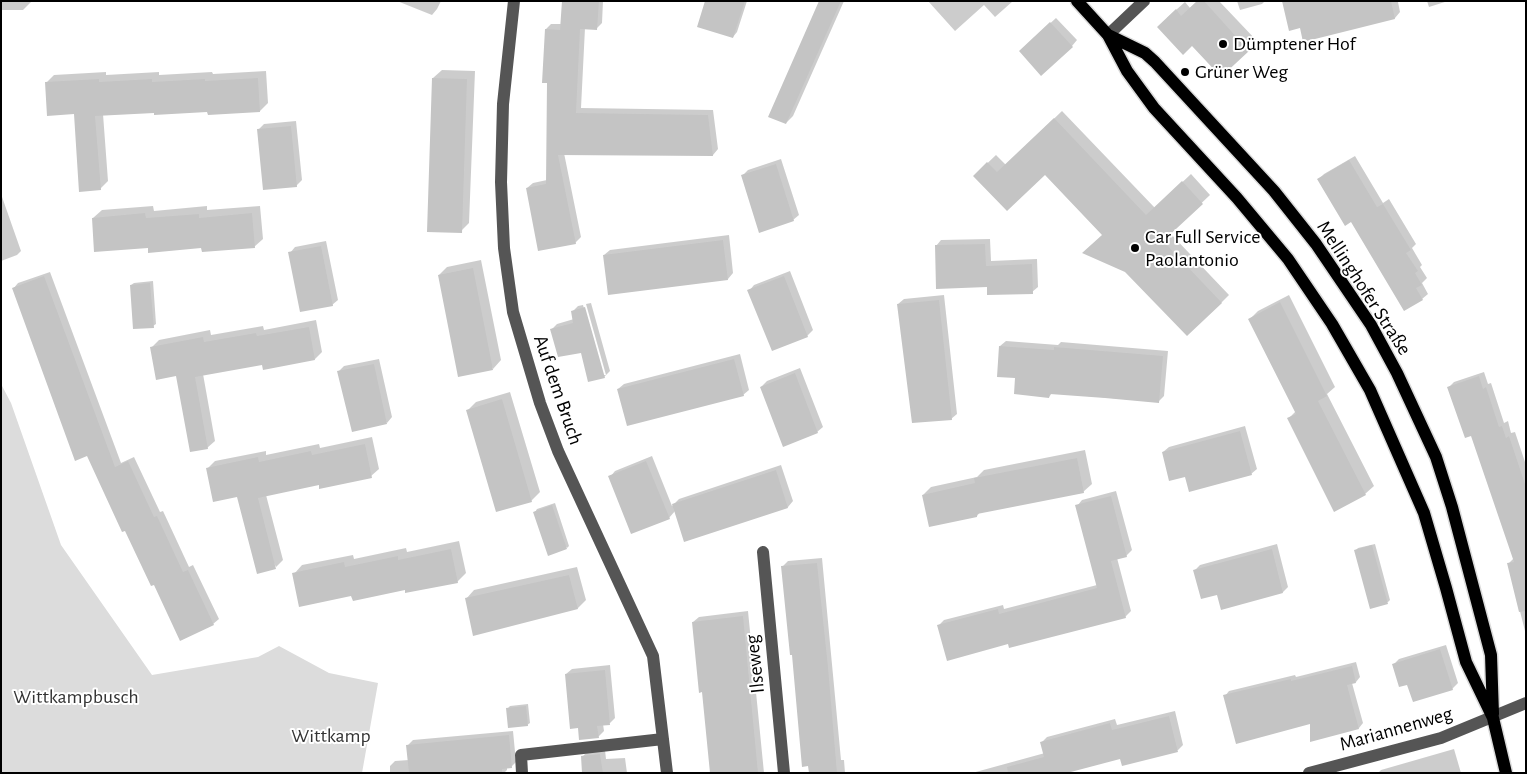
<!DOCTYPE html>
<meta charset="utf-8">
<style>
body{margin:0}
#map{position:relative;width:1527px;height:774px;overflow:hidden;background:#fff;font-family:"Alegreya Sans",sans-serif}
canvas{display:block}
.frame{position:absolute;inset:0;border:2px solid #000;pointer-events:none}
</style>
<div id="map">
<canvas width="1527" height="774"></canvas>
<div class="frame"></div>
</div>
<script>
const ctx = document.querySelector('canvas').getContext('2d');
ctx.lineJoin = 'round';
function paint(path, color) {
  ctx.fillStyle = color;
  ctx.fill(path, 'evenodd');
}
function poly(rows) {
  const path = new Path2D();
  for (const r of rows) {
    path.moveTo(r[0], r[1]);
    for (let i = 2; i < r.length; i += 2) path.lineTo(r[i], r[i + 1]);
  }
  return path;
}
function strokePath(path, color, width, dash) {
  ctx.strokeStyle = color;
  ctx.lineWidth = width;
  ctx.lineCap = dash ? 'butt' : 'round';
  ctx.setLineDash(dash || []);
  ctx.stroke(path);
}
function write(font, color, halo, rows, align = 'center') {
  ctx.font = font + ' "Alegreya Sans",sans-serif';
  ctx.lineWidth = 4;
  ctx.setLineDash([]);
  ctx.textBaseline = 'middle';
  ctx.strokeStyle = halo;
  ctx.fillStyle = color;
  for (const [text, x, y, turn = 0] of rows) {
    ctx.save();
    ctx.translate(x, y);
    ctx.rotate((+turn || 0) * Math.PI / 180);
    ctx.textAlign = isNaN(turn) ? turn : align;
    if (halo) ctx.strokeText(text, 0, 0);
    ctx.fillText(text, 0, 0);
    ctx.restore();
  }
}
const green = poly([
 [1,384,11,403,61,545,152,675,258,657,279,646,329,673,378,683,362,773,1,773]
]);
const shadow = poly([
 [1,1,31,1,31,2,23,10,1,10],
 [397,1,441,1,437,9,432,15],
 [564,1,603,1,602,23,596,29,585,28,581,108,713,110,718,149,713,155,564,153,581,237,575,243,527,188,533,183,547,180,548,82,546,29,551,24,562,24],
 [707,1,747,1,737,32,733,37],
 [821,1,844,1,793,116,786,123],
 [928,1,1013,1,995,17,984,5,955,31],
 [1198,1,1219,1,1257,41,1221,75,1167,18,1185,2,1190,8],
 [1237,1,1264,1,1264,2,1262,4,1240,10],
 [1283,1,1403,1,1398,2,1400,12,1395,18,1301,27],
 [1427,1,1448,1,1429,7],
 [1056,18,1077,40,1072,46,1020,51],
 [442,70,475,71,469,223,461,231,433,78],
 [266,71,268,103,260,111,155,111,103,114,108,181,100,189,75,113,46,83,54,75,106,72,106,75,159,72,159,75,212,72,213,74],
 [1062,111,1155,208,1191,174,1210,195,1170,233,1229,295,1221,303,1104,234,1045,173,974,176,996,155,1006,165],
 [296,121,302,180,296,186,259,129,264,124],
 [1355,156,1383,203,1389,199,1416,244,1412,248,1422,265,1420,267,1427,278,1422,283,1428,294,1422,299,1351,220,1319,179,1324,174],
 [781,159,799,215,793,220,742,176,748,170],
 [1,194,21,251,17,255,1,261],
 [153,206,154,211,207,206,207,210,260,206,263,239,254,247,149,246,93,218,102,210],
 [729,235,733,273,728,279,604,255,610,250],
 [990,239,991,261,1037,259,1038,287,1032,292,988,286,936,246,941,240],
 [326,241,338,300,332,305,290,253,295,247],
 [481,260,501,360,493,369,439,275,447,267],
 [790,271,813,330,807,336,749,291,754,285],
 [50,272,121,463,134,457,160,512,163,511,189,567,193,565,219,619,213,624,181,640,13,289,18,283],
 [153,281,156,324,153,326,131,285,134,283],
 [944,295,957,414,951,419,898,304,904,299],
 [1289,295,1335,387,1327,394,1374,486,1365,494,1289,418,1296,411,1250,319,1258,311],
 [591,303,610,371,604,377,582,351,551,330,557,324,574,319,572,312,578,306,583,305,603,375,606,375,586,304],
 [316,320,322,352,315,359,263,364,203,374,215,441,207,448,177,375,152,347,159,340,210,330,211,335,263,326,264,330],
 [1006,341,1058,345,1061,342,1168,351,1164,396,1158,402,1052,393,1049,397,1016,377,1000,346],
 [740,354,749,390,743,395,618,389,624,384],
 [379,359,392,417,387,423,339,371,344,366],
 [800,368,823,427,817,432,761,387,767,381],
 [1484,372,1488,384,1491,383,1504,423,1508,421,1511,433,1515,432,1526,465,1526,635,1508,564,1514,558,1472,435,1449,387,1454,382],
 [510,392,540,492,531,501,468,410,476,402],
 [1245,426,1257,469,1251,474,1186,476,1163,452,1169,447],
 [372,437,379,469,371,476,320,483,266,495,283,560,276,567,238,495,207,469,215,461,266,451,266,455,319,444,320,448],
 [1085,450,1092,484,1083,492,980,512,977,516,923,495,931,487,977,477,984,470],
 [652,456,672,506,679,499,781,465,793,501,788,507,685,541,675,511,669,518,610,477,615,471],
 [1116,491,1132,550,1126,556,1117,558,1131,611,1125,617,1009,643,939,625,944,620,1003,605,1004,609,1097,585,1077,506,1082,500],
 [555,503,569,546,567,548,535,512,537,509],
 [459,541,466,573,457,582,352,595,294,574,302,565,353,555,354,559,406,548,407,552],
 [1277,544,1288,587,1283,592,1218,594,1195,570,1200,565],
 [1375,544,1390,600,1388,602,1371,607,1355,551,1358,548],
 [822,558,841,760,844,760,845,773,810,773,782,567,788,561],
 [577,567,586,600,578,608,466,599,474,590],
 [748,611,764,773,712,773,703,691,693,622,699,617],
 [1446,645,1458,683,1452,689,1408,683,1393,665,1399,659],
 [1356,662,1360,677,1356,682,1352,683,1363,723,1359,728,1311,723,1225,696,1229,691,1295,675,1296,677],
 [610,665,615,718,610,723,603,724,604,731,598,737,579,727,566,674,572,669],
 [528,704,530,723,527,725,507,709,510,706],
 [1175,711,1183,745,1178,750,1123,764,1121,757,1061,773,972,773,1045,753,1042,742,1047,737,1115,719,1117,725],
 [513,731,516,762,511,767,507,768,507,770,504,773,390,773,390,766,395,761,409,760,408,745,413,740],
 [1454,749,1461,773,1378,773,1381,770],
 [605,750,606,759,625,758,627,773,583,773,582,757,587,752]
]);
const building = poly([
 [562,1,599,1,597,30,580,29,576,113,708,115,713,156,558,155,576,244,538,251,526,188,546,184,547,83,542,83,545,29,560,30],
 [705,1,745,1,733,38,697,27],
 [819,1,841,1,786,124,768,117],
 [1197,1,1204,1,1249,51,1221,77,1192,46,1183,55,1157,27,1176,9,1181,16],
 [1282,1,1391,1,1395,19,1303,42,1300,28,1289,31],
 [1050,22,1073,47,1041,76,1019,51],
 [258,78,260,112,208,115,207,112,154,115,154,113,95,116,101,190,79,192,74,114,47,116,45,82,99,79,99,82,152,79,152,82,205,79,205,81],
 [432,78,467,79,462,233,427,232],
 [1054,118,1146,215,1182,181,1203,204,1163,241,1222,303,1187,336,1125,272,1082,253,1102,235,1045,175,1007,211,973,176,987,162,997,172],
 [291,126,297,187,263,190,257,129],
 [1349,160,1377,207,1383,204,1411,250,1406,253,1418,271,1415,273,1422,285,1416,288,1423,300,1404,311,1351,222,1345,226,1317,179],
 [776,164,794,221,759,233,741,175],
 [145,213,146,218,199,214,199,218,252,213,255,248,202,252,201,248,148,253,148,248,94,252,92,218],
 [723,240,728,280,608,295,603,255],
 [985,244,986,266,1032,264,1033,294,987,295,987,287,936,289,935,245],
 [321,246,333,306,300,312,288,252],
 [473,268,493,370,458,377,438,275],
 [44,276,115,467,128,461,154,517,157,516,183,572,188,570,214,625,180,641,154,585,151,586,125,531,122,532,87,456,75,461,12,288],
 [784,276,808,337,772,351,747,290],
 [150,283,154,328,133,329,130,285],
 [939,300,952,420,912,423,897,304],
 [1280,302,1327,396,1318,401,1366,495,1334,512,1287,418,1296,414,1248,319],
 [585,307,605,378,588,382,581,353,558,357,550,329,573,323,571,311],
 [309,327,315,360,263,370,262,365,195,377,208,449,190,452,176,376,156,380,150,347,203,337,204,342,256,333,257,336],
 [999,346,1054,350,1054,347,1163,356,1159,403,1105,398,1050,394,1049,398,1014,394,1015,378,997,377],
 [734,359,744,396,627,426,617,389],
 [374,364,387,424,352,432,337,371],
 [795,373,818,433,783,447,760,387],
 [1479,376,1483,389,1486,387,1499,427,1502,426,1506,438,1509,436,1526,487,1526,611,1519,612,1507,563,1514,562,1471,436,1465,438,1447,387],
 [502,399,532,502,496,512,466,410],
 [1240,431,1252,475,1189,492,1185,477,1169,481,1162,452],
 [365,444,372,478,319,489,319,485,258,498,276,569,257,574,237,497,213,502,206,468,258,457,259,462,311,451,312,455],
 [1077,458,1084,493,977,514,977,517,929,527,922,495,975,483,974,478],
 [646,461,670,519,631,534,608,476],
 [776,470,788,508,684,542,672,504],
 [1111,496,1127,557,1111,561,1126,618,1009,648,1008,644,947,661,937,625,998,609,999,614,1097,588,1075,505],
 [552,505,567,549,548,556,533,512],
 [1372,545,1388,604,1370,609,1354,550],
 [451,549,458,583,405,593,405,590,353,601,351,596,299,607,292,573,344,562,345,567,398,556,398,560],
 [1272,549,1283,593,1221,610,1217,595,1201,599,1193,570],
 [817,563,828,667,837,773,809,773,808,766,802,767,792,655,790,655,781,566],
 [569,575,578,609,473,636,465,598],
 [743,616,758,773,710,773,702,692,699,693,692,622],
 [1440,649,1453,690,1413,702,1407,685,1399,687,1392,664],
 [1352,666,1356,683,1347,685,1359,729,1310,742,1310,724,1236,744,1223,695,1291,679,1291,681],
 [605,670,610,725,597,726,599,738,579,740,578,728,570,729,565,674],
 [526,706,528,726,508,728,506,708],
 [1169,716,1178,752,1122,766,1120,759,1067,773,1008,773,1007,767,1044,757,1040,742,1110,723,1112,730],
 [509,735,512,768,502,769,502,773,409,773,406,745],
 [600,754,603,773,582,773,581,756]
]);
const minor = poly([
 [514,1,503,104,501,182,504,248,513,312,540,403,558,451,653,656,667,773],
 [1108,35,1144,1],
 [763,552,784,773],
 [522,773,521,755,663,739],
 [1309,773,1441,738,1526,703]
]);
const major = poly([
 [1077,1,1108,35,1127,71,1154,108,1237,198,1288,259,1332,324,1370,390,1424,513,1446,588,1466,662,1493,718,1506,773],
 [1108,35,1145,53,1155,62,1274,191,1316,244,1371,325,1397,373,1436,457,1452,507,1491,655,1493,714]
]);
const markers = [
 [1223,44,5,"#000"],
 [1185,72,5,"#000"],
 [1135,248,5,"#000"]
];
const poiNames = [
 ["Dümptener Hof",1233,44],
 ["Grüner Weg",1195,72],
 ["Car Full Service",1145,237],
 ["Paolantonio",1145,260]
];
const streetNames = [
 ["Mellinghofer Straße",1364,288,57],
 ["Auf dem Bruch",558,390,71],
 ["Ilseweg",755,664,-96],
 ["Mariannenweg",1396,729,-16]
];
const parkNames = [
 ["Wittkampbusch",76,697],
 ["Wittkamp",331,736]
];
paint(green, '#dcdcdc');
paint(shadow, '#0003');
paint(building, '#c4c4c4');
strokePath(major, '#dbdbdb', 15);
strokePath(minor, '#555', 12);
strokePath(major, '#000', 12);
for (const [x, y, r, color] of markers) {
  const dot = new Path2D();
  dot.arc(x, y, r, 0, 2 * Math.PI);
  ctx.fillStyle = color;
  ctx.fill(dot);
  strokePath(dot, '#fff', 2);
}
write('20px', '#000', '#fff', poiNames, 'left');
write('20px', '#000', '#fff', streetNames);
write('20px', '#333', '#fff', parkNames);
</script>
